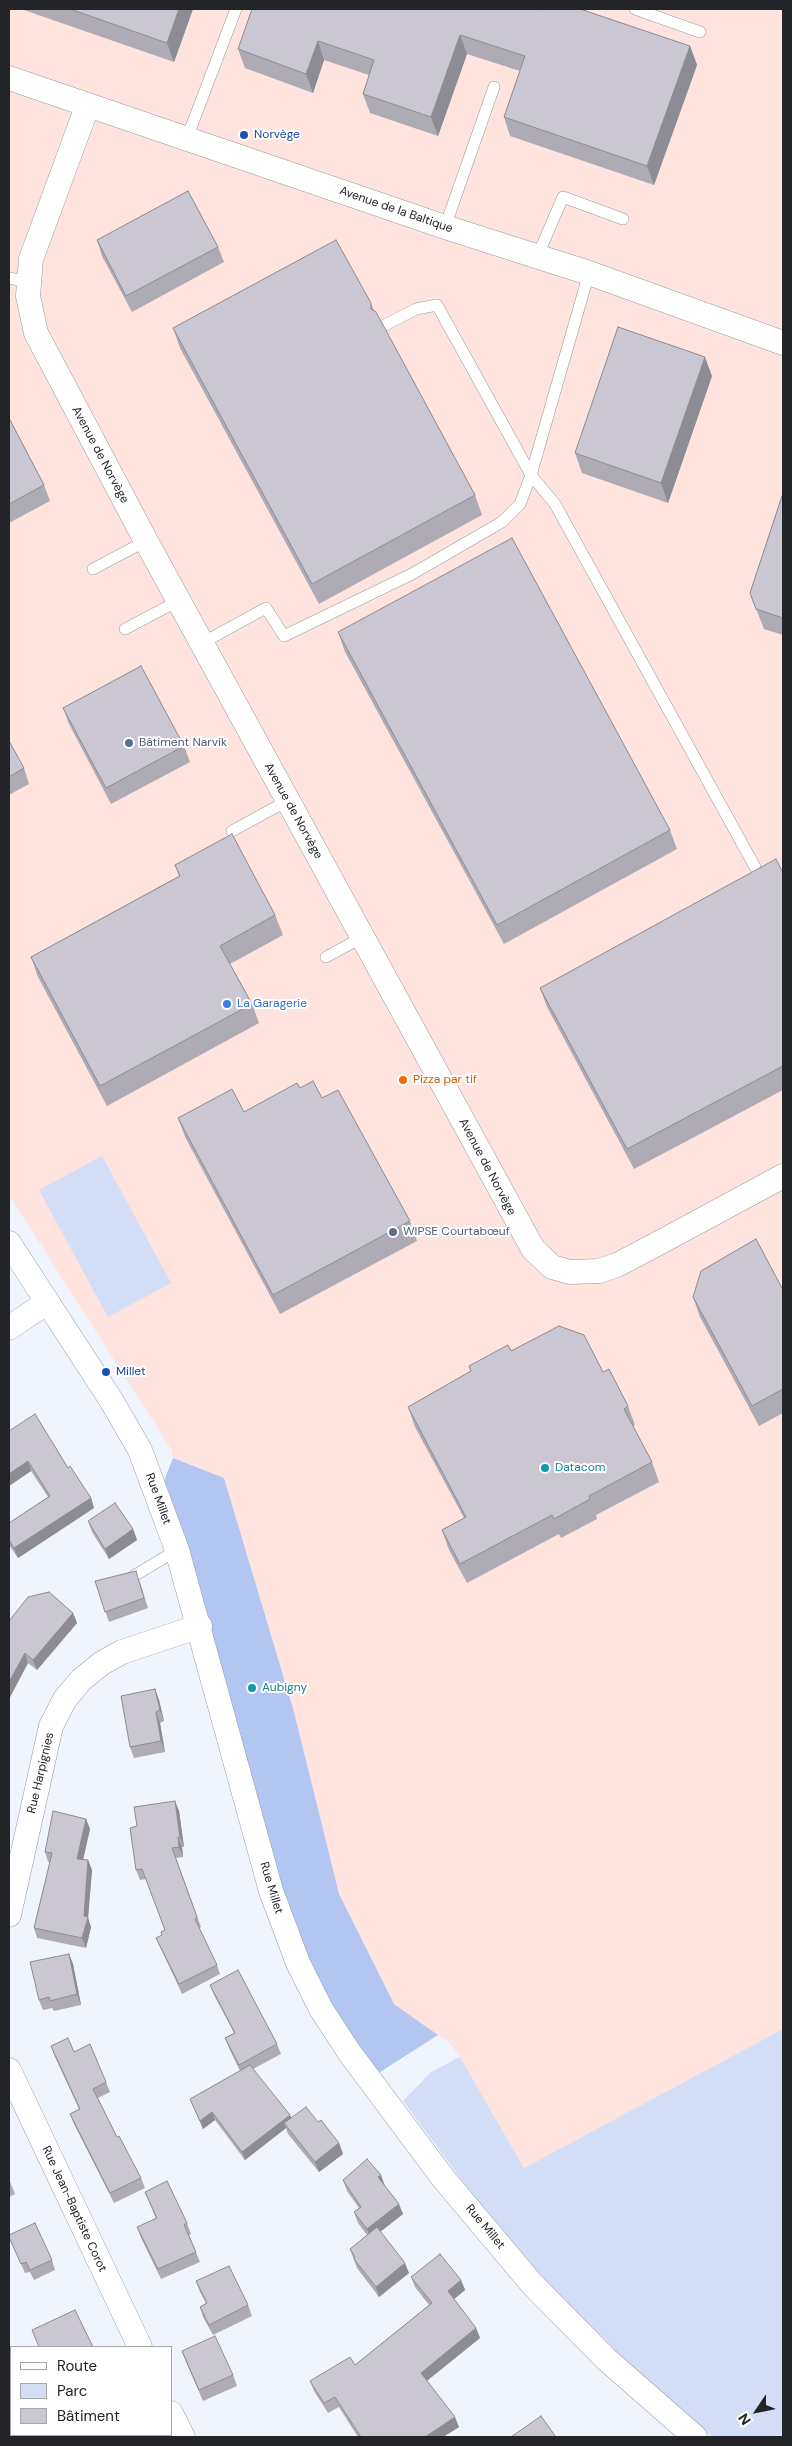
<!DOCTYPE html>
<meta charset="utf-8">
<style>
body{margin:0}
#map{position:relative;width:792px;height:2446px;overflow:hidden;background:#f0f4fd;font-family:"DM Sans",sans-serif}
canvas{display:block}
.frame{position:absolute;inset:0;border:10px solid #222428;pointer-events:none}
.legend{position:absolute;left:10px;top:2346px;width:162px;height:90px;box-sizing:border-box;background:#fff;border:1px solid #a7a7a9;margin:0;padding:6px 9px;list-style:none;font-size:15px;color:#222428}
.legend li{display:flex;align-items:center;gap:10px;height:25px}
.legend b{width:25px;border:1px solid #a7a7a9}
.north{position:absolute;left:732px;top:2386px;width:50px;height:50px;-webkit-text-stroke:4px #fff;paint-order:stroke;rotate:236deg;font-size:14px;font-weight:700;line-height:20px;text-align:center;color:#222428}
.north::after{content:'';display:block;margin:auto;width:18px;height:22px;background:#222428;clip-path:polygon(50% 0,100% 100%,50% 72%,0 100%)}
</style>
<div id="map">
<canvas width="792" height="2446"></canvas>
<div class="frame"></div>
<ul class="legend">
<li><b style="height:6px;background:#fff"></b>Route</li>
<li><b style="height:14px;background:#d3ddf5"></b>Parc</li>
<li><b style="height:14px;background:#cac7d3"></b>Bâtiment</li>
</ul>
<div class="north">N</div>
</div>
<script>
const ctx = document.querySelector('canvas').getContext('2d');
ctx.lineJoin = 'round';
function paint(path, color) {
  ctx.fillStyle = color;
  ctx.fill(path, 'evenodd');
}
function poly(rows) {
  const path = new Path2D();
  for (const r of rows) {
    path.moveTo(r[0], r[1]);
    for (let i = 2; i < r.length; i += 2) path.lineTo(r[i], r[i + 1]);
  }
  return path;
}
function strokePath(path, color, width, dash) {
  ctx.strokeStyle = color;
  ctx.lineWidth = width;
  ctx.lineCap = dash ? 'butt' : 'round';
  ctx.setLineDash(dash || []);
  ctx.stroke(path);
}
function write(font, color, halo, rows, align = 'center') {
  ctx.font = font + ' "DM Sans",sans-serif';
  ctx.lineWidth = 4;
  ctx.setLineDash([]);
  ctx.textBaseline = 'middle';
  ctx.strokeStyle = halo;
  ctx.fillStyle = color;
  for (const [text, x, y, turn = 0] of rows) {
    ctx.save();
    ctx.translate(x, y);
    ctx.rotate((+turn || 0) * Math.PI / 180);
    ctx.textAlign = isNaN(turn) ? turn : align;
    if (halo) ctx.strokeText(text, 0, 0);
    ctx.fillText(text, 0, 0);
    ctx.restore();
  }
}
const commercial = poly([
 [9,9,783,9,783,2029,524,2168,460,2057,450,2043,394,2004,339,1894,294,1712,224,1478,173,1458,171,1449,9,1195]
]);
const green = poly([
 [102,1156,171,1283,108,1317,39,1190],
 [783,2029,783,2437,713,2437,659,2394,526,2267,403,2101,431,2072,460,2057,524,2168]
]);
const forest = poly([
 [173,1458,224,1478,294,1712,339,1894,394,2004,438,2035,377,2074,336,2015,301,1951,280,1895,164,1481]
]);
const service = poly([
 [635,9,700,32],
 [187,138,236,9],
 [445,227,494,87],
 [537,257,563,197,623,219],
 [9,278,29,282],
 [385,325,416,309,437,305,531,475,589,273],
 [93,569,146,541],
 [125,629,178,601],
 [202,643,266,608,284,636,412,574,502,522,520,504,531,475,555,504,755,867],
 [232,831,287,801],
 [326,957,363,937],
 [132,1577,177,1550]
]);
const minor = poly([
 [9,78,445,227,589,273,783,343],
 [87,107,31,259,28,296,36,333,146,541,533,1249,552,1267,570,1272,599,1271,617,1265,657,1244,783,1176],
 [9,1243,111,1400,140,1450,177,1550,271,1891,298,1963,321,2009,349,2052,443,2178,532,2284,606,2359,695,2437],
 [9,1328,46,1303],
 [9,1915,51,1726,65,1699,81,1680,102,1663,122,1652,200,1626],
 [9,2070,140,2347],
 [171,2413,183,2437]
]);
const wall = poly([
 [21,9,193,9,174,62],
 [252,9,690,46,697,65,654,185,510,136,504,117,520,71,467,54,438,136,370,113,363,94,369,75,324,60,313,93,245,68,238,49],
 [97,240,218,247,224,262,132,312,102,256],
 [371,303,374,311,475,495,482,515,319,604,180,348,173,328],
 [712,376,668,503,582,473,575,453],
 [9,418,44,485,50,501,9,523],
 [783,493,783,635,764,629,750,593],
 [338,632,670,830,677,849,504,944,345,652],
 [63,708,184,746,190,762,111,804,69,724],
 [9,741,24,768,29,784,9,795],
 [175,865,275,915,283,935,230,964,252,1004,259,1023,107,1106,38,977,31,957,179,876],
 [783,873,783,1090,634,1169,547,1007,540,988],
 [300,1088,322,1098,410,1221,417,1241,280,1314,185,1137,178,1118,244,1112],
 [783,1290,783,1413,759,1426,700,1317,693,1297],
 [511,1351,603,1372,628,1406,635,1425,633,1426,652,1462,659,1482,596,1515,597,1519,561,1538,559,1534,467,1583,449,1550,442,1530,464,1518,415,1427,408,1407,471,1371,469,1366],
 [9,1431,68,1468,91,1498,94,1508,18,1558,9,1545,9,1523,48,1497,31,1471,9,1486],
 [88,1521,133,1529,137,1540,109,1559,92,1532],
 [95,1581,140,1582,148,1608,109,1622],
 [73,1613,77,1623,37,1670,28,1663,9,1699,9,1621],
 [155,1689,159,1700,164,1721,160,1723,165,1752,134,1758,130,1747],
 [175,1801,179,1811,184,1847,182,1847,183,1857,176,1858,201,1927,199,1928,217,1965,220,1974,182,1994,160,1947,156,1938,162,1935,165,1930,146,1879,140,1880,136,1870,137,1826],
 [86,1819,90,1829,83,1859,88,1860,92,1870,88,1918,91,1927,86,1948,37,1938,34,1928,50,1862,48,1862,45,1852],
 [69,1954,73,1964,81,2005,54,2011,52,2008,43,2010,39,2000],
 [210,1985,277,2044,281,2054,253,2069,292,2118,318,2122,339,2143,343,2154,319,2172,288,2134,286,2128,245,2160,215,2120,203,2129,190,2099,240,2071,229,2048,225,2038,234,2033,214,1995],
 [51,2046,74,2052,106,2082,110,2092,98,2098,117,2137,141,2178,145,2188,114,2203,74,2124,70,2114,79,2109,55,2057],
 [381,2175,384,2185,403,2214,380,2232,409,2273,379,2297,357,2268,350,2249,367,2235,358,2223,354,2212,359,2208,347,2191,343,2180],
 [9,2179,15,2194,9,2197],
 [145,2192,187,2223,191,2234,189,2235,200,2262,161,2279,141,2238,137,2227,156,2219,149,2202],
 [9,2237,52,2260,55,2270,34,2280,30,2272,25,2273],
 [411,2277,461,2280,465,2290,454,2299,476,2328,480,2338,427,2381,459,2427,443,2437,358,2437,339,2407,328,2413,314,2391,310,2381,355,2365,429,2305,415,2287],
 [196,2281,248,2305,252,2316,213,2335,203,2317,200,2307,206,2303,200,2292],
 [182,2351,233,2375,237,2386,203,2401,186,2362],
 [87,2435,136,2435,137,2437,88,2437]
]);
const shadedWall = poly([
 [179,9,193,9,174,62,167,43],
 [460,35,467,54,438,136,431,117],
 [318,41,324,60,313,93,306,74],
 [690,46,697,65,654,185,647,166],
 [705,357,712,376,668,503,661,483],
 [28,1461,31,1471,9,1486,9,1474],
 [91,1498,94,1508,18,1558,14,1548],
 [133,1529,137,1540,109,1559,105,1549],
 [73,1613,77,1623,37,1670,33,1660],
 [25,1653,28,1663,9,1699,9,1682],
 [155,1689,159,1700,164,1721,160,1710],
 [156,1712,160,1723,165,1752,161,1741],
 [175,1801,179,1811,184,1847,180,1837],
 [86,1819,90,1829,81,1869,77,1859],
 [178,1837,182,1847,183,1857,179,1847],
 [88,1860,92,1870,88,1918,91,1927,86,1948,82,1938],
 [69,1954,73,1964,81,2005,77,1994],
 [212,2112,215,2120,203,2129,200,2121],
 [290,2115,293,2122,284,2123,286,2128,245,2160,242,2152],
 [339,2143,343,2154,319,2172,315,2162],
 [381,2175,385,2186,378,2177],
 [399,2204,403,2214,371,2239,367,2229],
 [405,2263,409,2273,379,2297,376,2287],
 [461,2280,465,2290,452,2301,448,2291],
 [476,2328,480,2338,424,2383,421,2373],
 [455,2417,459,2427,443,2437,425,2437]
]);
const building = poly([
 [70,9,179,9,167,43,70,9],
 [252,9,538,9,541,10,541,9,580,9,690,46,647,166,504,117,525,56,460,35,431,117,363,94,374,60,318,41,306,74,238,49,252,9],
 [188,191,218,247,126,296,97,240,188,191],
 [336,240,371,303,371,309,376,312,475,495,312,584,173,328,336,240],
 [618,327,705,357,661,483,575,453,618,327],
 [9,418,44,485,9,504,9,418],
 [783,493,783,618,756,609,750,593,783,493],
 [512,538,670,830,497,925,338,632,512,538],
 [141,666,184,746,106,788,63,708,141,666],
 [9,741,24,768,9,777,9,741],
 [232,834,275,915,220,946,252,1004,100,1086,31,957,180,876,175,865,232,834],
 [776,859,783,873,783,1066,627,1149,540,988,776,859],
 [313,1081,322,1098,338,1090,410,1221,273,1295,178,1118,232,1089,244,1112,297,1083,300,1088,313,1081],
 [756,1239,783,1290,783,1389,752,1406,693,1297,701,1271,756,1239],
 [559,1326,584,1335,603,1372,609,1369,628,1406,624,1409,652,1462,589,1496,590,1499,554,1519,552,1515,460,1564,442,1530,466,1517,408,1407,471,1371,469,1366,508,1345,511,1351,559,1326],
 [35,1414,68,1468,70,1466,91,1498,14,1548,9,1540,9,1523,50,1496,28,1461,9,1474,9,1431,35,1414],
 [115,1503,133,1529,105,1549,88,1521,115,1503],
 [136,1571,144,1598,105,1612,95,1581,136,1571],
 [49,1592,73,1613,33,1660,25,1653,9,1682,9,1621,28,1597,49,1592],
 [155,1689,160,1710,156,1712,161,1741,130,1747,121,1696,155,1689],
 [175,1801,180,1837,178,1837,179,1847,172,1848,197,1917,195,1919,217,1965,179,1984,156,1938,162,1935,161,1932,165,1930,142,1869,136,1870,130,1828,137,1826,134,1807,175,1801],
 [53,1811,86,1819,77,1859,88,1860,84,1916,88,1917,82,1938,34,1928,52,1853,45,1852,53,1811],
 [69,1954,77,1994,50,2001,49,1997,39,2000,30,1962,69,1954],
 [238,1970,277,2044,239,2065,225,2038,235,2033,210,1985,238,1970],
 [68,2038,74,2052,90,2044,106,2082,93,2089,117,2137,119,2136,141,2178,110,2193,70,2114,80,2109,51,2046,68,2038],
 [250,2065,290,2115,242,2152,212,2112,200,2121,190,2099,250,2065],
 [306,2107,318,2122,321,2120,339,2143,315,2162,284,2123,306,2107],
 [367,2159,381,2175,378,2177,399,2204,367,2229,354,2212,361,2207,343,2180,367,2159],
 [167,2181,187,2223,184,2225,196,2252,158,2269,137,2227,157,2218,145,2192,167,2181],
 [35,2223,52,2260,30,2270,26,2262,21,2264,9,2237,9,2235,35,2223],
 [377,2227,405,2263,376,2287,354,2259,355,2257,350,2249,377,2227],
 [440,2254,461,2280,448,2291,476,2328,421,2373,455,2417,425,2437,361,2437,335,2397,324,2403,310,2381,350,2357,355,2365,432,2303,411,2277,440,2254],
 [229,2266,248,2305,209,2325,200,2307,207,2303,196,2281,229,2266],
 [75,2310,93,2347,39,2347,32,2330,75,2310],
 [215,2336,233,2375,199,2390,182,2351,215,2336],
 [541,2416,556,2437,511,2437,541,2416],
 [92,2435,136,2435,137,2437,105,2437,104,2435,101,2437,94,2437,92,2435]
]);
const markers = [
 [244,135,5,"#1a4fb4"],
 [129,743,5,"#5c6f8a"],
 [227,1004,5,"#3f7fe0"],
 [403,1080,5,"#e8710a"],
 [393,1232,5,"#5c6f8a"],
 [106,1372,5,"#1a4fb4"],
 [545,1468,5,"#0f9aa8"],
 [252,1688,5,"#0f9aa8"]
];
const transitNames = [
 ["Norvège",254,135],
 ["Millet",116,1372]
];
const streetNames = [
 ["Avenue de la Baltique",396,210,19],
 ["Avenue de Norvège",100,455,62],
 ["Avenue de Norvège",293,811,61],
 ["Avenue de Norvège",487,1167,62],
 ["Rue Millet",158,1499,70],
 ["Rue Harpignies",41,1773,-77],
 ["Rue Millet",271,1888,73],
 ["Rue Jean-Baptiste Corot",74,2209,65],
 ["Rue Millet",485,2227,50]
];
const serviceNames = [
 ["Bâtiment Narvik",139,743],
 ["WIPSE Courtabœuf",403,1232]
];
const shopNames = [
 ["La Garagerie",237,1004]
];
const foodNames = [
 ["Pizza par tif",413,1080]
];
const cultureNames = [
 ["Datacom",555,1468],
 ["Aubigny",262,1688]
];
paint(commercial, '#fee3de');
paint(green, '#d3ddf5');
paint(forest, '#b3c5f1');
strokePath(service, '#979ba6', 12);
strokePath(minor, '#979ba6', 25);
strokePath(service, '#fff', 11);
strokePath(minor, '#fff', 24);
paint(wall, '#aeabb5');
paint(shadedWall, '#8d8b94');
paint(building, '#cac7d3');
strokePath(building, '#8d8b94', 1);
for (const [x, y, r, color] of markers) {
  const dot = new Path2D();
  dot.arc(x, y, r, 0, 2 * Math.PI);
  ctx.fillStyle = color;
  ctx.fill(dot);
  strokePath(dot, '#fff', 2);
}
write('12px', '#164399', '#fff', transitNames, 'left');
write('12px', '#222428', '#fff', streetNames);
write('12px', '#4e5e75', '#fff', serviceNames, 'left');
write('12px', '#366cbe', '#fff', shopNames, 'left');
write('12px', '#c56008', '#fff', foodNames, 'left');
write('12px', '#0d838f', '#fff', cultureNames, 'left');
</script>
